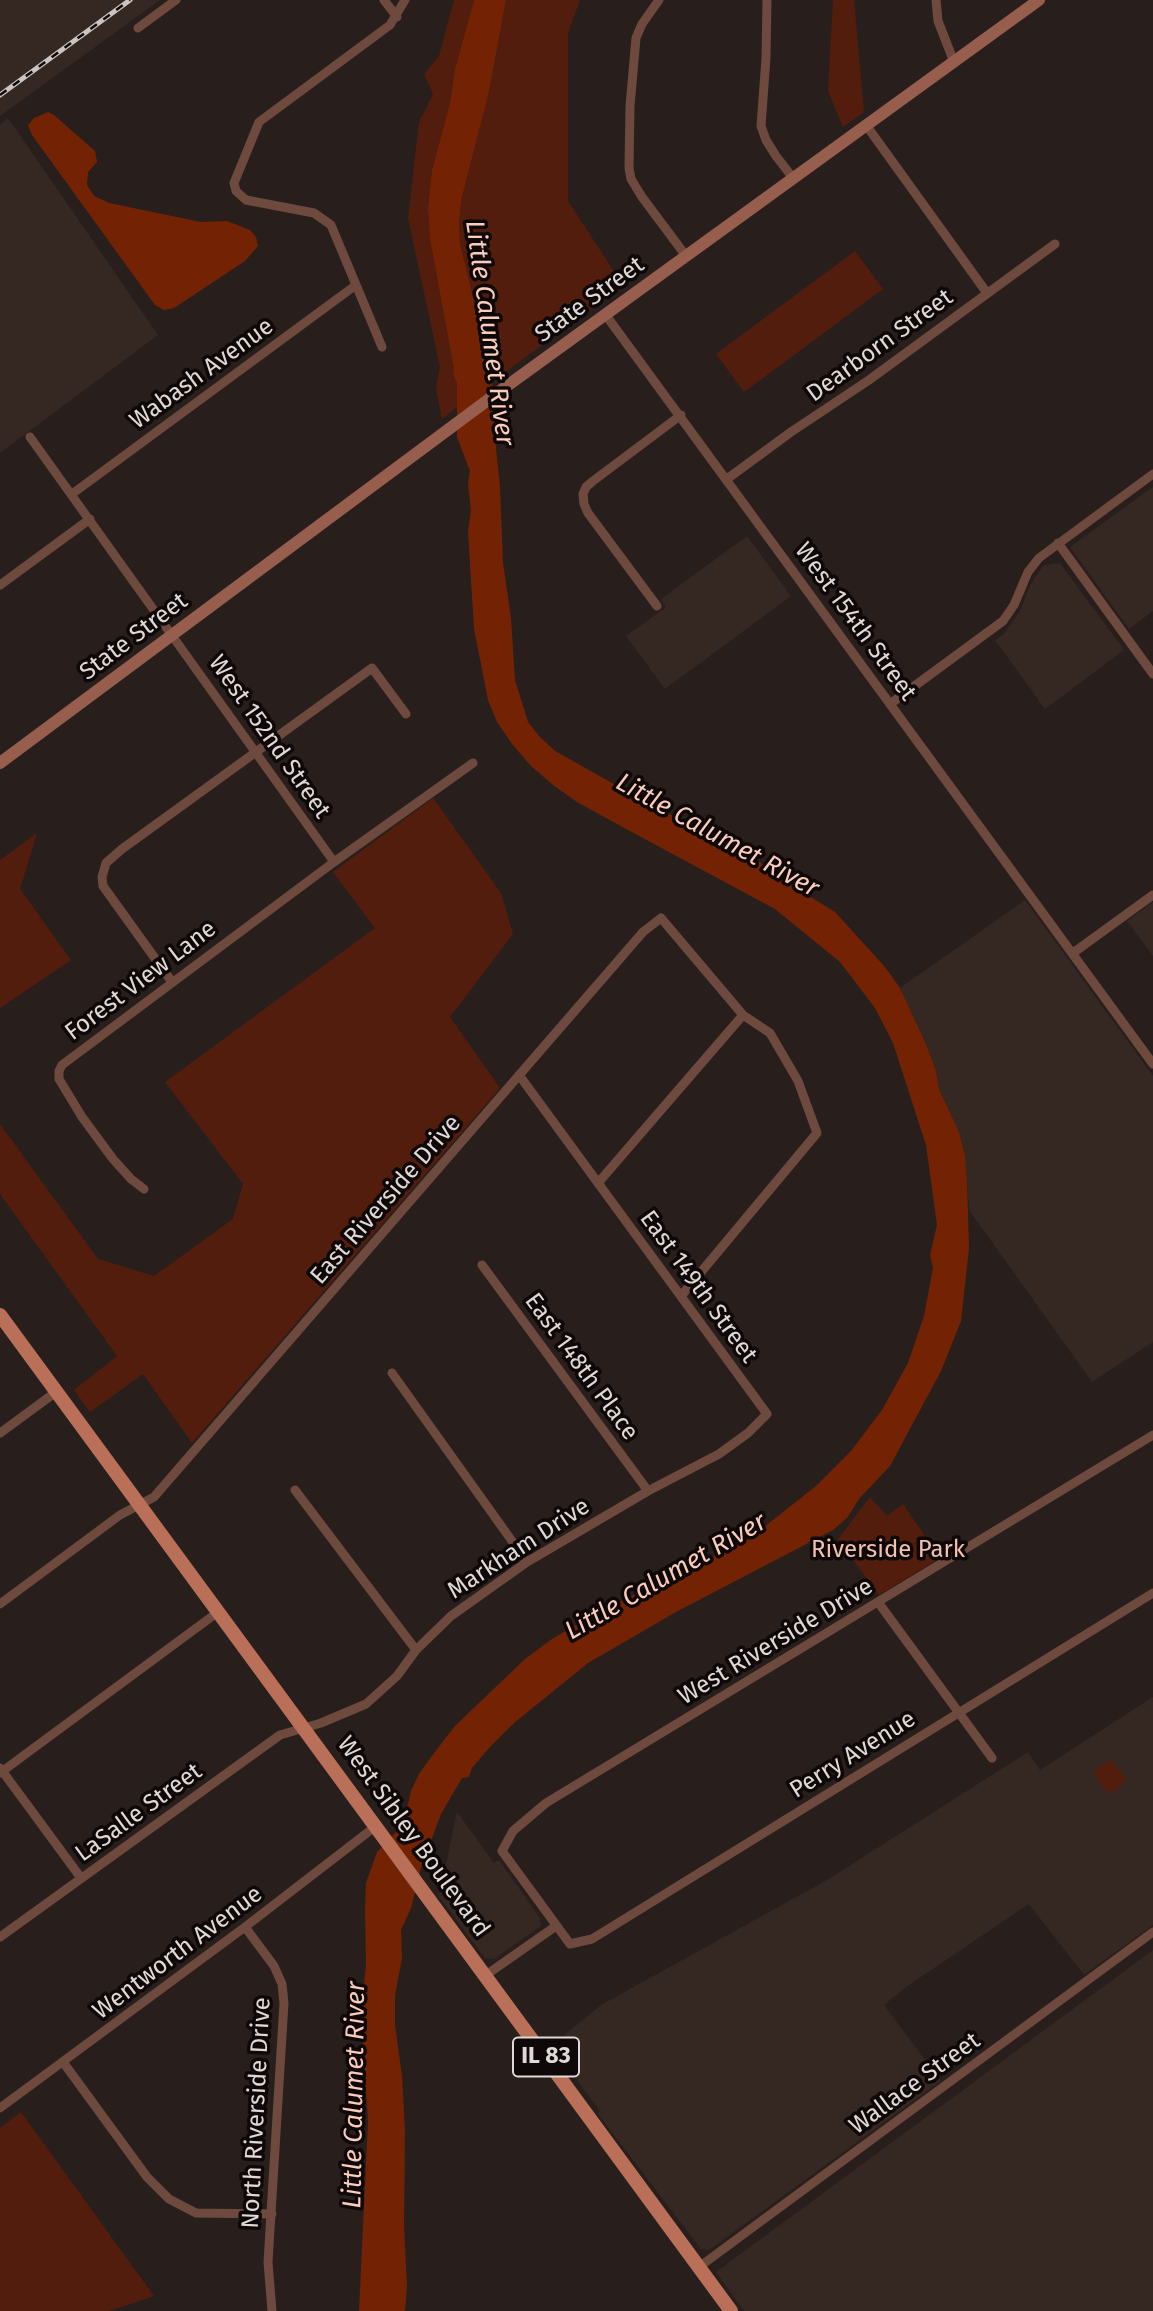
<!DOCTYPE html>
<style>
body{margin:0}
canvas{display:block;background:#281e1c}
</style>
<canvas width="1153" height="2311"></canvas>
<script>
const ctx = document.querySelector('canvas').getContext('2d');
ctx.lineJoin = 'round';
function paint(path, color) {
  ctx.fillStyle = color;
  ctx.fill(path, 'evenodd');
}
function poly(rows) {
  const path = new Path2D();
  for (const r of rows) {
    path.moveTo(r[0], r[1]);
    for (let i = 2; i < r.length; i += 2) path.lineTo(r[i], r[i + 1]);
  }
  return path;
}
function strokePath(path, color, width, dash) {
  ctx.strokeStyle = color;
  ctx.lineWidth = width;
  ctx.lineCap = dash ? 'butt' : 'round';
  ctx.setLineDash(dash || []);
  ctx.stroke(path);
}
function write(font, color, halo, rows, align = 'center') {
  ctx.font = font + ' "Fira Sans",sans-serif';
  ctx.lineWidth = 7;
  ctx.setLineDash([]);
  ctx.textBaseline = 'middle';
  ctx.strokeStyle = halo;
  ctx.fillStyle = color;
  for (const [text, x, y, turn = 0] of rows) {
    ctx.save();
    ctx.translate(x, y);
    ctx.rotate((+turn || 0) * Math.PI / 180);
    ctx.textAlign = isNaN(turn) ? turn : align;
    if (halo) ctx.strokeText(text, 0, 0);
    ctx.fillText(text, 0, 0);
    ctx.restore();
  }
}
const built = poly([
 [0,0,160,0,0,116],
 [8,118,158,335,0,453,0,125],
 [1153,487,1153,611,1129,629,1070,547],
 [747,536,791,596,665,689,626,636,666,607,661,599],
 [1060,563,1124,650,1045,709,995,640,1003,635,1020,611,1030,585,1044,565],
 [1025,900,1153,1076,1153,1342,1092,1382,969,1210,965,1155,959,1132,939,1089,936,1071,926,1044,900,988],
 [1153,902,1153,956,1127,921],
 [1153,1697,1153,1925,1084,1975,1029,1904,906,1987,884,2005,941,2081,709,2250,701,2249,598,2114,600,2111,551,2046,601,2005,827,1880,1028,1752,1040,1770],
 [457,1812,494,1863,499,1860,540,1918,541,1926,494,1959,485,1958,439,1897],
 [1153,1950,1153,2311,744,2311,716,2272]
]);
const green = poly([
 [454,0,474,0,455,69,450,103,432,170,428,208,430,239,457,383,457,407,442,419,436,388,440,367,408,218,419,122,433,94,424,74,439,56],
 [506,0,580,0,568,33,568,201,623,285,492,382,484,356,479,321,460,244,459,222,461,201,489,92],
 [833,0,854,0,864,112,843,127,828,91],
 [855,251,883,289,744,392,716,354],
 [433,798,501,893,513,934,450,1017,500,1088,192,1443,143,1374,90,1412,74,1390,117,1356,0,1194,0,1124,98,1259,154,1276,233,1219,243,1184,165,1082,375,928,333,872],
 [37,833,20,889,71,960,0,1008,0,860],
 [870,1497,887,1516,903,1504,940,1558,879,1595,838,1539],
 [1111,1759,1127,1781,1109,1794,1093,1772],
 [21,2112,154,2296,109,2311,0,2311,0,2128]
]);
const water = poly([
 [474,0,506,0,489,92,461,201,459,222,460,244,479,321,484,356,499,408,496,448,500,487,503,563,511,618,515,680,528,722,539,736,555,751,653,806,747,853,796,888,835,912,885,967,900,988,926,1044,936,1071,939,1089,959,1132,965,1155,967,1180,969,1248,961,1321,941,1371,890,1466,859,1499,847,1518,833,1530,676,1612,588,1663,514,1723,489,1748,472,1768,469,1777,462,1778,459,1783,441,1814,421,1868,411,1908,401,1930,402,1958,395,1995,395,2025,402,2076,405,2132,404,2226,407,2286,405,2311,359,2311,368,2121,361,2014,366,1965,365,1910,366,1883,377,1852,398,1830,404,1821,411,1791,419,1774,434,1753,455,1726,525,1659,552,1639,598,1612,749,1539,816,1486,851,1451,882,1410,908,1363,924,1316,933,1268,930,1255,937,1225,926,1145,893,1043,875,1008,840,962,775,909,628,830,577,802,553,785,531,766,512,744,497,722,488,700,474,629,468,531,471,511,468,483,470,471,457,437,457,383,453,374,454,369,430,239,428,208,432,170,450,103,455,69],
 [48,112,54,115,95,151,97,162,88,172,87,185,94,196,109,203,201,222,227,221,250,230,256,237,258,246,245,261,174,308,164,310,155,305,32,135,28,125,34,118]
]);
const street = poly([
 [384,0,397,17],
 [659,0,642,24,636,38,630,106,629,168,631,179,642,197,686,256],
 [767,0,766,58,761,126,766,140,776,156,793,178],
 [936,0,938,21,954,62],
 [138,28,176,0],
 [866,125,987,293],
 [605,314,1153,1064],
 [382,347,331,225,314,213,246,200,236,191,234,183,259,122,390,25,405,0],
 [30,437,334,862],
 [727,479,791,432,869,380,1055,244],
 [72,494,356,285],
 [1058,543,1153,674],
 [0,585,90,519],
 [657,606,588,513,584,504,583,494,586,487,593,481,681,415],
 [890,704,1003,621,1014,605,1028,572,1039,558,1153,474],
 [1073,953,1153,895],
 [172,982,103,886,102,877,106,863,122,849,372,668,406,714],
 [598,1183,743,1015],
 [144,1189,131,1179,113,1159,82,1117,59,1079,59,1071,62,1065,334,862,473,763],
 [482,1265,648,1491],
 [392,1373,527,1562],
 [0,1433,56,1392],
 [1153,1435,546,1803,513,1831,502,1851,570,1944,592,1939,1153,1593],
 [295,1490,416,1650],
 [878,1602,992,1758],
 [0,1604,120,1515,154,1497,643,932,661,918,743,1015,770,1033,798,1081,817,1133,681,1296],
 [0,1768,81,1878],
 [0,1773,218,1612],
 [245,1927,274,1966,282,1984,284,2003,268,2262,272,2311],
 [0,1937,280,1735,321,1723,366,1704,397,1676,416,1650,451,1616,527,1562,648,1491,719,1454,748,1433,767,1414,519,1075],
 [486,1975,556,1926],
 [63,2062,147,2177,169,2199,196,2213,272,2214],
 [0,2108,245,1927,376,1826],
 [699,2267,1153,1932]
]);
const secondary = poly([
 [0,763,500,391,1039,0]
]);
const primary = poly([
 [0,1315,731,2311]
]);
const rail = poly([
 [0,95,130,0]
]);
const shields = [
 [546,2057,66]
];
const shieldNames = [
 ["IL 83",546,2057]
];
const streetNames = [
 ["State Street",590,300,-36],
 ["Dearborn Street",880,346,-36],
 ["Wabash Avenue",202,374,-36],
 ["West 154th Street",855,622,54],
 ["State Street",134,637,-37],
 ["West 152nd Street",269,737,55],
 ["Forest View Lane",141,981,-37],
 ["East Riverside Drive",386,1200,-49],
 ["East 149th Street",698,1287,54],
 ["East 148th Place",581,1367,54],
 ["Markham Drive",519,1549,-33],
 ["West Riverside Drive",776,1642,-31],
 ["Perry Avenue",853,1755,-32],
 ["LaSalle Street",139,1813,-36],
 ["West Sibley Boulevard",413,1837,54],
 ["Wentworth Avenue",178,1953,-37],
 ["Wallace Street",915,2084,-36],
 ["North Riverside Drive",257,2113,-87]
];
const parkNames = [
 ["Riverside Park",888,1550]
];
const waterNames = [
 ["Little Calumet River",489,333,82],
 ["Little Calumet River",717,836,29],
 ["Little Calumet River",666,1577,-30],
 ["Little Calumet River",355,2095,-89]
];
paint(built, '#352722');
paint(green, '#521d0c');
paint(water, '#732304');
strokePath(street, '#6d493e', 9);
strokePath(secondary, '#985e4d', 12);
strokePath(primary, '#b96f58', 14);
strokePath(rail, '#cbc4c2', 5);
strokePath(rail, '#0e0908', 2.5, [8]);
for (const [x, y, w] of shields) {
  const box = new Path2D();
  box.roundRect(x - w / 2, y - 19.5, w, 39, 5);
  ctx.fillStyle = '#0e0908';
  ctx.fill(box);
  strokePath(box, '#e0d9d7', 2);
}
write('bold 23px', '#e0d9d7', null, shieldNames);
write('24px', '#e0d9d7', '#0e0908', streetNames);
write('24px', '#f2c1b2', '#0e0908', parkNames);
write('italic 26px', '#fbcbbc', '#0e0908', waterNames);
</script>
